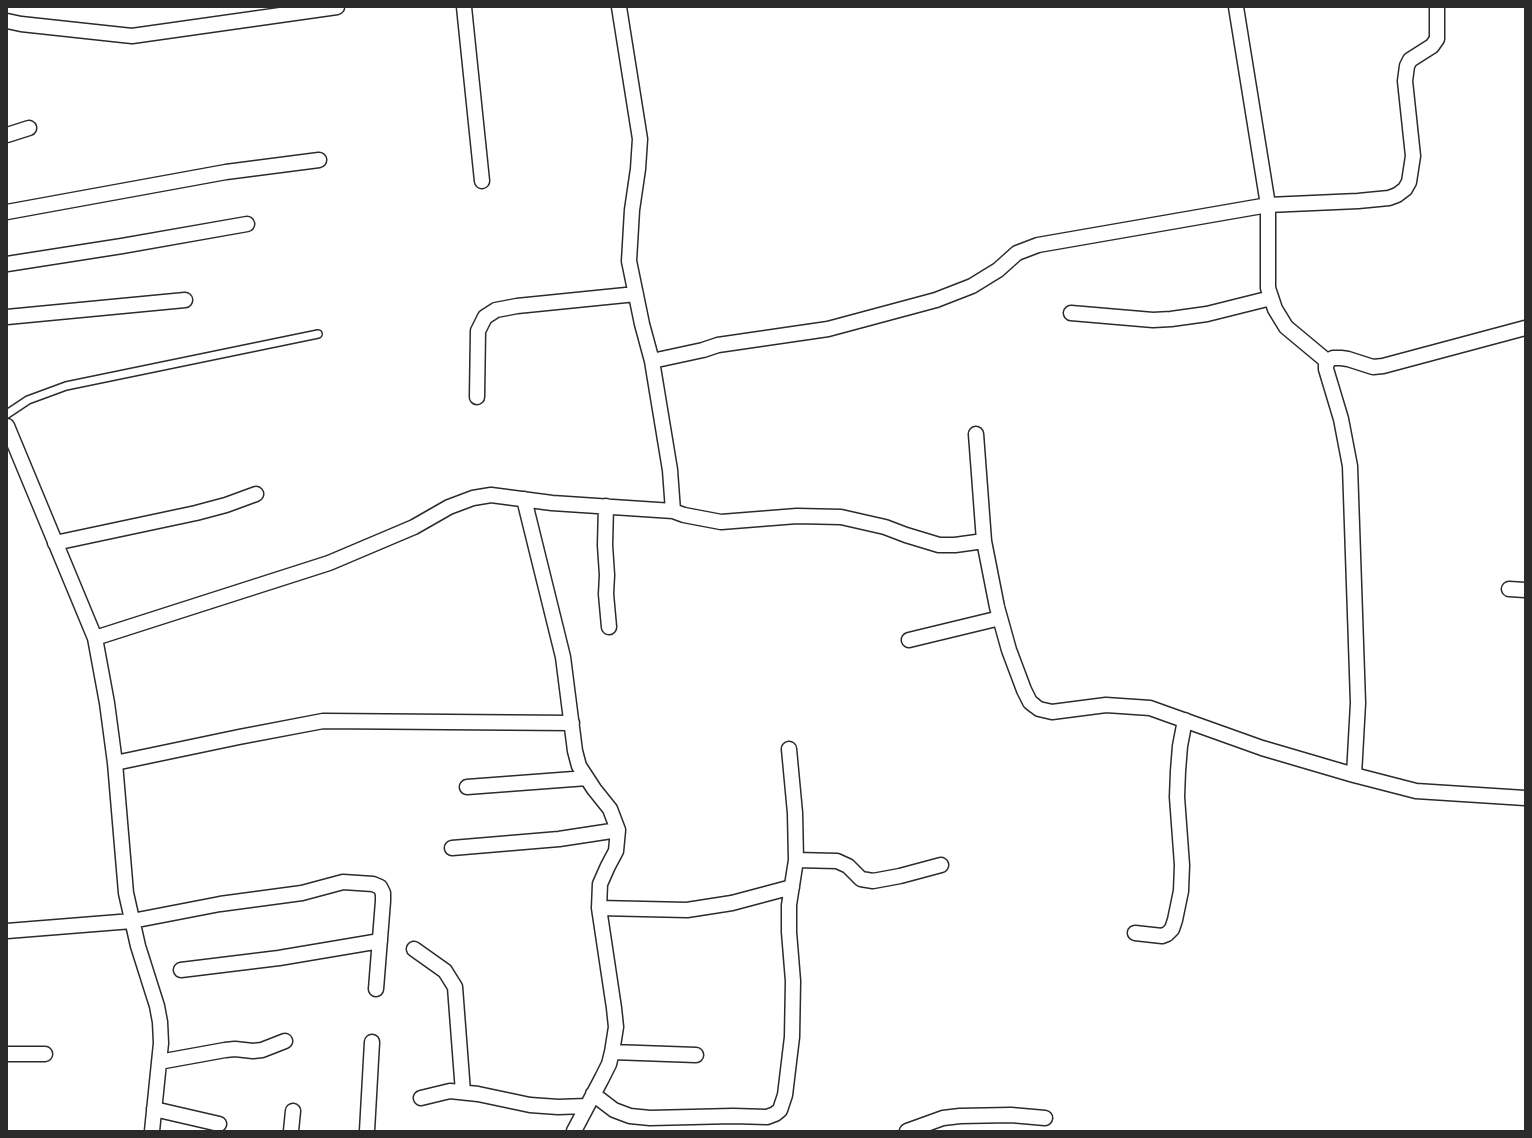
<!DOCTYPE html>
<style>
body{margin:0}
#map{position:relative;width:1532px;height:1138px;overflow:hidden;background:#fff;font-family:Sriracha,sans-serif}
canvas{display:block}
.frame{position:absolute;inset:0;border:8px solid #2b2b2b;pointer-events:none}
</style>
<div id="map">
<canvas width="1532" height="1138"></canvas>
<div class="frame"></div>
</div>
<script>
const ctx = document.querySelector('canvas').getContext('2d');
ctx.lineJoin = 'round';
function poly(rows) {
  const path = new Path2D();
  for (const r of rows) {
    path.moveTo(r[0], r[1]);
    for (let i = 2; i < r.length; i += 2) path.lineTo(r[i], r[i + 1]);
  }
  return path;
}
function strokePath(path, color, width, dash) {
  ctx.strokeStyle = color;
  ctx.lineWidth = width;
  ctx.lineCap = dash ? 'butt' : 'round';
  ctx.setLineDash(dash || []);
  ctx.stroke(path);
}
const service = poly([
 [7,414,28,400,66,386,318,334]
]);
const minor = poly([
 [464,7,482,181],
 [619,7,640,139,638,169,632,210,629,261,642,324,652,361,670,470,673,511],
 [1236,7,1268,205,1268,288,1275,309,1286,327,1328,362],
 [7,21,21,24,132,36,337,7],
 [7,135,29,128],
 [7,212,226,172,319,160],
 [7,264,122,246,247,224],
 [1071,313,1153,320,1171,319,1207,314,1271,298],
 [7,317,185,300],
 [652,361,703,350,718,345,828,329,936,300,972,286,998,270,1017,253,1038,245,1268,205,1358,201,1389,198,1397,195,1405,189,1409,182,1413,156,1405,81,1407,66,1410,60,1432,46,1437,39,1437,7],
 [477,397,478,331,485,317,496,310,517,306,636,294],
 [7,426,95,638,107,703,115,763,126,893,138,946,157,1006,160,1022,161,1043,152,1131],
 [976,434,984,541,997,607,1009,650,1024,690,1030,702,1035,706,1039,709,1052,712,1106,705,1150,708,1262,748,1354,775,1416,791,1525,798],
 [524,499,563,657,575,751,579,766,594,789,610,809,618,830,616,851,608,866,600,884,599,908,614,1008,616,1027,612,1052,609,1064,602,1078,574,1131],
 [606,506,605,545,607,575,606,594,609,627],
 [55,543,196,513,226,505,256,494],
 [1509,589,1525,590],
 [95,638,329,563,414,527,449,507,473,498,491,495,552,503,673,511,684,515,721,522,797,516,841,517,885,527,906,535,939,545,955,545,984,541],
 [909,640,1000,618],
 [115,763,239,737,323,721,572,723],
 [1354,775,1358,703,1350,466,1341,419,1326,369,1326,364,1329,360,1333,358,1341,358,1348,359,1373,367,1383,366,1525,328],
 [467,787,587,778],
 [452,848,559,839,618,830],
 [796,860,837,861,848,866,861,879,873,881,900,876,941,865],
 [599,908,687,910,732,903,792,887],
 [7,931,132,921,220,904,302,893,343,882,373,884,380,887,383,893,383,901,376,989],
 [1135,933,1162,936,1167,934,1172,929,1175,920,1181,891,1182,865,1177,797,1178,771,1180,746,1185,720],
 [414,949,445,971,455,987,463,1092],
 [181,970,279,958,380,941],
 [612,1052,696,1055],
 [7,1054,45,1054],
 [159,1062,225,1050,235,1049,253,1051,262,1050,285,1041],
 [593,1094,614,1110,630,1116,650,1118,733,1116,767,1117,775,1114,780,1110,785,1095,792,1037,793,981,789,932,789,905,796,860,795,813,789,749],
 [421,1098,450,1091,478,1094,530,1105,558,1107,587,1106],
 [154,1109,219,1124],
 [291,1131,293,1111],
 [367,1131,372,1042],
 [907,1131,943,1118,960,1116,1011,1115,1045,1118]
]);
strokePath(service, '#2b2b2b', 10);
strokePath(minor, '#2b2b2b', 17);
strokePath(service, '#fff', 7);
strokePath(minor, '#fff', 14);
</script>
